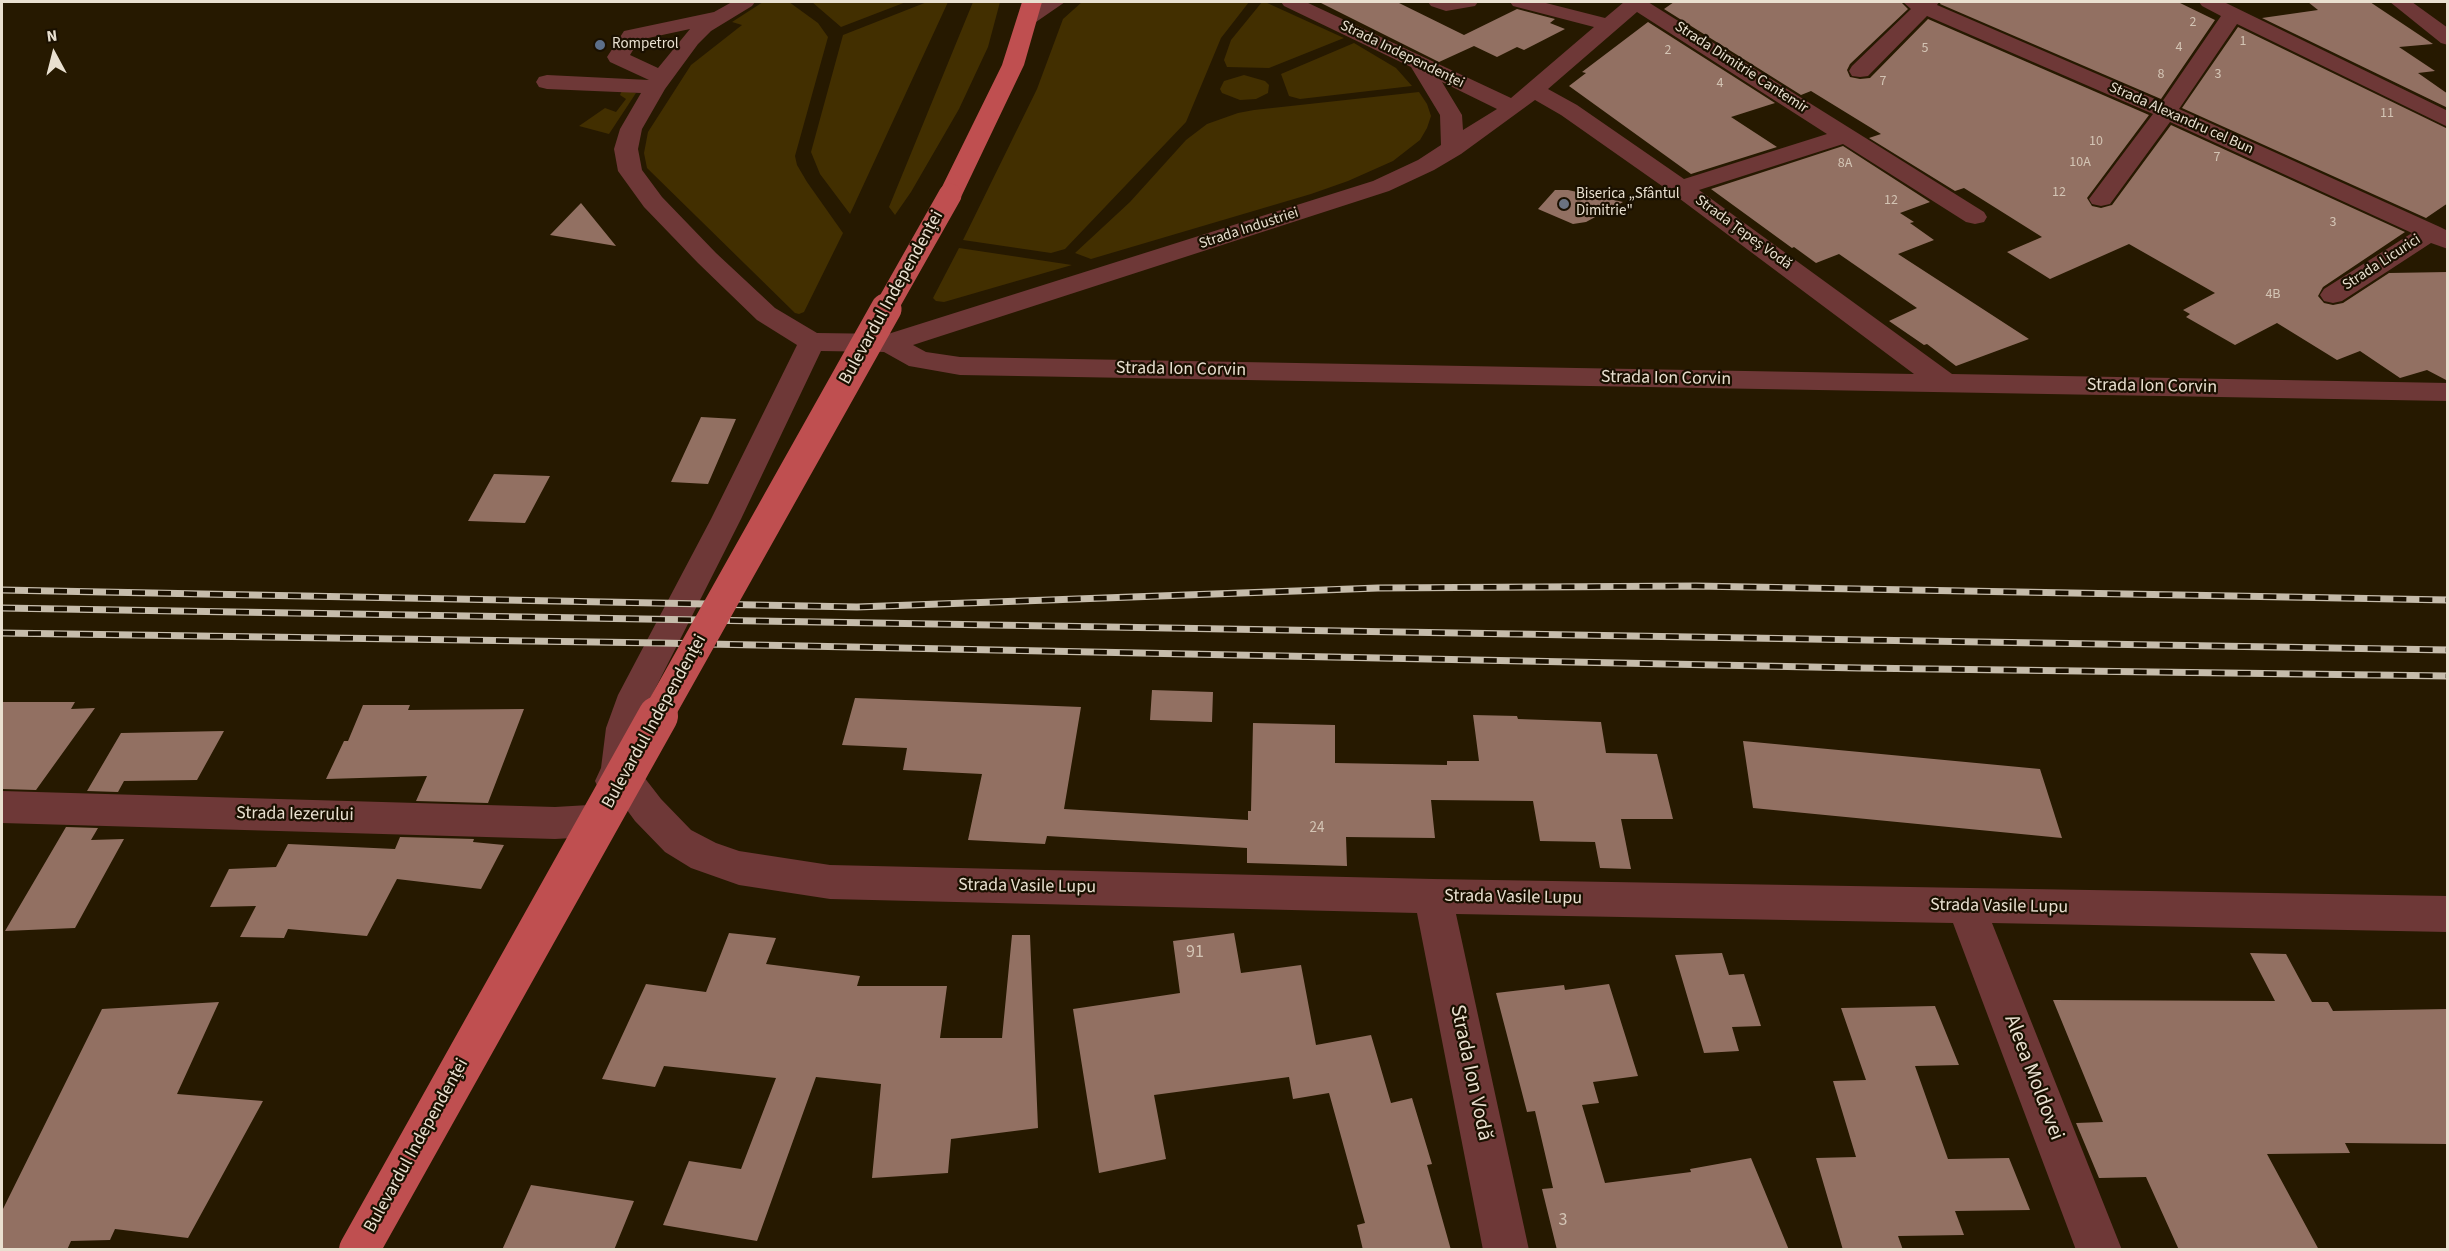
<!DOCTYPE html>
<meta charset="utf-8">
<style>
body{margin:0}
#map{position:relative;width:2449px;height:1251px;overflow:hidden;background:#261900;font-family:"Source Sans 3",sans-serif}
canvas{display:block}
.frame{position:absolute;inset:0;border:3px solid #e9e0d0;pointer-events:none}
.north{position:absolute;left:24px;top:24px;width:60px;height:60px;-webkit-text-stroke:4px #1a1000;paint-order:stroke;rotate:353deg;font-size:16px;font-weight:700;line-height:24px;text-align:center;color:#e9e0d0}
.north::after{content:'';display:block;margin:auto;width:21px;height:27px;background:#e9e0d0;clip-path:polygon(50% 0,100% 100%,50% 72%,0 100%)}
</style>
<div id="map">
<canvas width="2449" height="1251"></canvas>
<div class="frame"></div>
<div class="north">N</div>
</div>
<script>
const ctx = document.querySelector('canvas').getContext('2d');
ctx.lineJoin = 'round';
function paint(path, color) {
  ctx.fillStyle = color;
  ctx.fill(path, 'evenodd');
}
function poly(rows) {
  const path = new Path2D();
  for (const r of rows) {
    path.moveTo(r[0], r[1]);
    for (let i = 2; i < r.length; i += 2) path.lineTo(r[i], r[i + 1]);
  }
  return path;
}
function strokePath(path, color, width, dash) {
  ctx.strokeStyle = color;
  ctx.lineWidth = width;
  ctx.lineCap = dash ? 'butt' : 'round';
  ctx.setLineDash(dash || []);
  ctx.stroke(path);
}
function write(font, color, halo, rows, align = 'center') {
  ctx.font = font + ' "Source Sans 3",sans-serif';
  ctx.lineWidth = 4.5;
  ctx.setLineDash([]);
  ctx.textBaseline = 'middle';
  ctx.strokeStyle = halo;
  ctx.fillStyle = color;
  for (const [text, x, y, turn = 0] of rows) {
    ctx.save();
    ctx.translate(x, y);
    ctx.rotate((+turn || 0) * Math.PI / 180);
    ctx.textAlign = isNaN(turn) ? turn : align;
    if (halo) ctx.strokeText(text, 0, 0);
    ctx.fillText(text, 0, 0);
    ctx.restore();
  }
}
const green = poly([
 [763,2,789,2,818,23,828,37,795,156,797,165,807,182,843,233,804,312,799,314,795,313,647,168,644,153,648,132,691,65,742,25,732,22],
 [812,2,906,2,841,27],
 [927,2,948,2,850,214,820,174,811,152,843,35],
 [973,2,1000,2,988,47,959,109,911,192,895,215,889,207],
 [1082,2,1249,2,1221,38,1186,122,1065,249,1051,253,963,240,1037,89,1063,19],
 [1262,2,1265,2,1344,38,1269,68,1227,67,1224,60,1231,40],
 [1354,43,1396,68,1412,86,1300,99,1289,96,1281,74],
 [1244,75,1265,81,1269,85,1268,93,1256,99,1240,100,1222,93,1220,89,1224,81],
 [622,90,636,93,609,134,579,126,605,108,616,112,626,99,620,95],
 [1419,92,1427,104,1431,116,1427,128,1420,140,1393,161,1348,181,1311,194,1091,259,1075,253,1130,202,1186,140,1207,124,1238,113,1254,110],
 [959,248,1072,265,944,302,936,301,933,298]
]);
const building = poly([
 [1319,2,1397,2,1464,35,1517,9,1555,19,1550,23,1565,29,1524,50,1517,47,1497,57,1474,46,1439,62],
 [1674,2,1901,2,1908,9,1850,64,1847,70,1850,77,1860,79,1870,78,1928,19,2149,115,2087,198,2092,206,2101,208,2112,205,2171,125,2405,232,2323,287,2318,296,2324,303,2333,305,2343,303,2389,273,2448,272,2448,381,2427,370,2400,378,2360,351,2337,360,2277,323,2235,345,2186,317,2190,314,2183,310,2215,293,2129,244,2050,279,2007,252,2042,237,1964,188,1955,191,1869,138,1881,134,1811,91,1801,95,1664,9],
 [1941,2,2178,2,2215,20,2161,99,1940,4],
 [2308,2,2370,2,2433,44,2399,47,2435,71,2418,73,2448,94,2448,108,2262,18,2318,10],
 [1648,22,1775,103,1731,117,1777,147,1691,174,1569,86,1586,73,1582,72],
 [2238,27,2448,129,2448,203,2426,218,2182,108],
 [1843,146,1930,202,1900,213,1914,222,1910,223,1934,240,1898,254,2029,339,1956,366,1927,344,1924,345,1889,321,1917,308,1839,254,1816,263,1794,247,1792,248,1711,189],
 [1555,190,1568,190,1623,202,1586,222,1573,224,1538,209],
 [581,203,616,246,550,235],
 [701,417,736,419,708,484,671,482],
 [494,474,550,476,525,523,468,521],
 [1152,690,1213,692,1212,722,1150,720],
 [855,698,1081,707,1064,809,1248,820,1248,811,1251,811,1253,723,1335,725,1335,763,1447,765,1447,761,1479,761,1473,715,1517,716,1518,719,1601,722,1606,753,1657,754,1673,819,1621,819,1631,869,1600,868,1595,842,1540,841,1533,801,1431,800,1435,838,1346,837,1347,866,1247,863,1247,848,1047,836,1045,844,968,840,982,774,903,770,907,748,842,745],
 [2,702,75,702,71,709,95,708,36,790,2,789],
 [363,705,410,705,408,710,524,709,488,803,416,801,427,776,326,779,344,741,348,741],
 [224,731,197,780,124,781,118,792,87,791,121,733],
 [1743,741,2040,769,2062,838,1753,808],
 [66,827,98,828,91,840,124,839,75,928,5,931],
 [400,837,474,839,473,842,504,845,481,889,397,879,367,936,288,929,284,938,240,937,256,906,210,907,229,869,276,867,288,844,395,849],
 [729,933,776,938,766,964,860,976,857,986,947,986,940,1038,1002,1038,1012,935,1030,935,1038,1128,951,1139,948,1173,872,1178,881,1084,816,1077,757,1241,663,1225,689,1161,741,1169,776,1078,664,1066,655,1087,602,1079,646,984,706,992],
 [1234,933,1241,973,1301,965,1316,1045,1371,1035,1391,1103,1412,1098,1432,1164,1427,1165,1451,1250,1363,1250,1357,1225,1365,1223,1329,1093,1293,1099,1289,1077,1154,1095,1166,1159,1099,1173,1073,1009,1180,993,1173,941],
 [1722,953,1729,975,1744,974,1761,1026,1732,1027,1739,1051,1704,1053,1675,955],
 [2250,953,2286,954,2312,1002,2328,1002,2333,1011,2448,1009,2448,1144,2345,1143,2350,1153,2267,1154,2319,1250,2179,1250,2146,1177,2099,1178,2076,1123,2103,1122,2053,1000,2275,1001],
 [1609,984,1638,1076,1593,1082,1599,1103,1582,1105,1605,1183,1691,1172,1690,1169,1751,1158,1789,1250,1557,1250,1542,1189,1553,1188,1535,1111,1527,1112,1496,993,1564,985,1565,990],
 [219,1002,177,1094,263,1101,188,1238,115,1229,110,1240,71,1241,67,1250,2,1250,2,1211,102,1009],
 [1935,1006,1959,1065,1915,1066,1948,1159,2009,1158,2030,1210,1955,1211,1964,1235,1898,1236,1903,1250,1843,1250,1816,1158,1856,1157,1833,1081,1866,1080,1841,1008],
 [531,1185,634,1201,614,1250,502,1250]
]);
const minor = poly([
 [732,2,755,2,752,6,711,31,698,44,665,89,642,129,638,149,642,170,662,197,716,253,775,308,817,333,888,334,1373,181,1418,160,1441,145,1440,115,1411,67,1284,6,1281,2,1306,2,1511,98,1594,27,1513,6,1510,2,1542,2,1605,18,1624,2,1648,2,1984,212,1987,217,1984,222,1975,224,1966,222,1843,144,1699,190,1952,374,2448,383,2448,401,960,375,909,366,884,352,821,351,741,519,652,695,642,728,637,768,661,799,691,830,716,843,739,851,830,865,1433,879,2448,896,2448,932,1992,923,2122,1250,2076,1250,1953,923,1456,914,1529,1250,1483,1250,1417,913,830,899,739,885,691,868,665,852,635,821,616,795,600,792,595,781,601,768,606,728,618,695,711,519,797,345,757,320,698,263,644,207,618,171,614,149,620,129,641,93,547,89,539,87,536,82,539,77,547,75,649,80,610,62,607,57,624,31,714,12,732,2],
 [1637,12,1827,134,1684,179,1577,105,1548,89,1637,12],
 [690,29,658,68,630,55,639,40,690,29],
 [1442,82,1497,109,1463,130,1462,115,1442,82],
 [1535,100,1561,115,1672,193,1914,374,960,357,926,352,913,345,1389,191,1434,170,1461,154,1535,100],
 [1042,2,1065,2,1036,22,1029,24,1022,22,1019,18,1022,14,1042,2],
 [1428,2,1478,2,1475,6,1446,11,1431,6,1428,2],
 [1903,2,1939,2,1937,5,2162,102,2221,16,2202,6,2199,2,2224,2,2448,111,2448,127,2237,24,2179,109,2440,227,2448,231,2448,249,2431,243,2342,301,2333,303,2324,301,2320,295,2324,289,2412,233,2170,122,2110,204,2101,206,2092,204,2089,199,2153,114,1927,16,1868,76,1860,77,1852,76,1849,71,1852,66,1911,9,1903,2],
 [2390,2,2412,2,2448,28,2448,45,2441,43,2390,2],
 [2,791,555,807,589,805,602,810,608,821,602,832,589,837,555,839,2,823,2,791]
]);
const major = poly([
 [1022,2,1042,2,1024,65,962,195,959,200,950,202,941,200,938,195,1002,65,1022,2]
]);
const rail = poly([
 [2,590,857,607,1378,588,1696,586,2448,600],
 [2,608,2448,650],
 [2,633,660,643,1859,668,2448,676]
]);
const majorBridgeFar2 = poly([
 [885,310,950,195]
]);
const majorBridgeFar1 = poly([
 [657,717,886,309]
]);
const majorBridge = poly([
 [359,1250,658,716]
]);
const markers = [
 [600,45,6,"#5c6f8a"],
 [1564,204,6,"#6b7280"]
];
const farNumbernames = [
 ["2",2193,23],
 ["1",2243,42],
 ["4",2179,48],
 ["5",1925,49],
 ["2",1668,51],
 ["8",2161,75],
 ["3",2218,75],
 ["7",1883,82],
 ["4",1720,84],
 ["11",2387,114],
 ["10",2096,142],
 ["7",2217,158],
 ["10A",2080,163],
 ["8A",1845,164],
 ["12",2059,193],
 ["12",1891,201],
 ["3",2333,223],
 ["4B",2273,295]
];
const farPoinames = [
 ["Rompetrol",612,45],
 ["Biserica „Sfântul",1576,195],
 ["Dimitrie\"",1576,212]
];
const farStreetnames = [
 ["Strada Independenței",1402,55,26],
 ["Strada Dimitrie Cantemir",1741,68,33],
 ["Strada Alexandru cel Bun",2181,119,24],
 ["Strada Industriei",1249,229,-18],
 ["Strada Țepeș Vodă",1743,233,36],
 ["Strada Licurici",2382,263,-33]
];
const numberNames = [
 ["24",1317,829]
];
const streetNames = [
 ["Bulevardul Independenței",892,298,-61],
 ["Strada Ion Corvin",1181,370,1],
 ["Strada Ion Corvin",1666,379,1],
 ["Strada Ion Corvin",2152,387,1],
 ["Bulevardul Independenței",655,722,-61],
 ["Strada Iezerului",295,815,1],
 ["Strada Vasile Lupu",1027,887,1],
 ["Strada Vasile Lupu",1513,898,1],
 ["Strada Vasile Lupu",1999,907,1],
 ["Bulevardul Independenței",417,1146,-61]
];
const nearNumbernames = [
 ["91",1195,953],
 ["3",1563,1221]
];
const nearStreetnames = [
 ["Strada Ion Vodă",1470,1073,78],
 ["Aleea Moldovei",2033,1078,69]
];
paint(green, '#422f00');
paint(building, '#927062');
paint(minor, '#6e3837');
paint(major, '#bf4f50');
strokePath(rail, '#c6bcab', 7);
strokePath(rail, '#1a1000', 4.5, [13]);
strokePath(majorBridgeFar2, '#bf4f50', 23);
strokePath(majorBridgeFar1, '#bf4f50', 31);
strokePath(majorBridge, '#bf4f50', 40);
for (const [x, y, r, color] of markers) {
  const dot = new Path2D();
  dot.arc(x, y, r, 0, 2 * Math.PI);
  ctx.fillStyle = color;
  ctx.fill(dot);
  strokePath(dot, '#1a1000', 2);
}
write('14px', '#d3c4b4', null, farNumbernames);
write('15px', '#e9e0d0', '#1a1000', farPoinames, 'left');
write('15px', '#e9e0d0', '#1a1000', farStreetnames);
write('15px', '#d3c4b4', null, numberNames);
write('18px', '#e9e0d0', '#1a1000', streetNames);
write('18px', '#d3c4b4', null, nearNumbernames);
write('21px', '#e9e0d0', '#1a1000', nearStreetnames);
</script>
